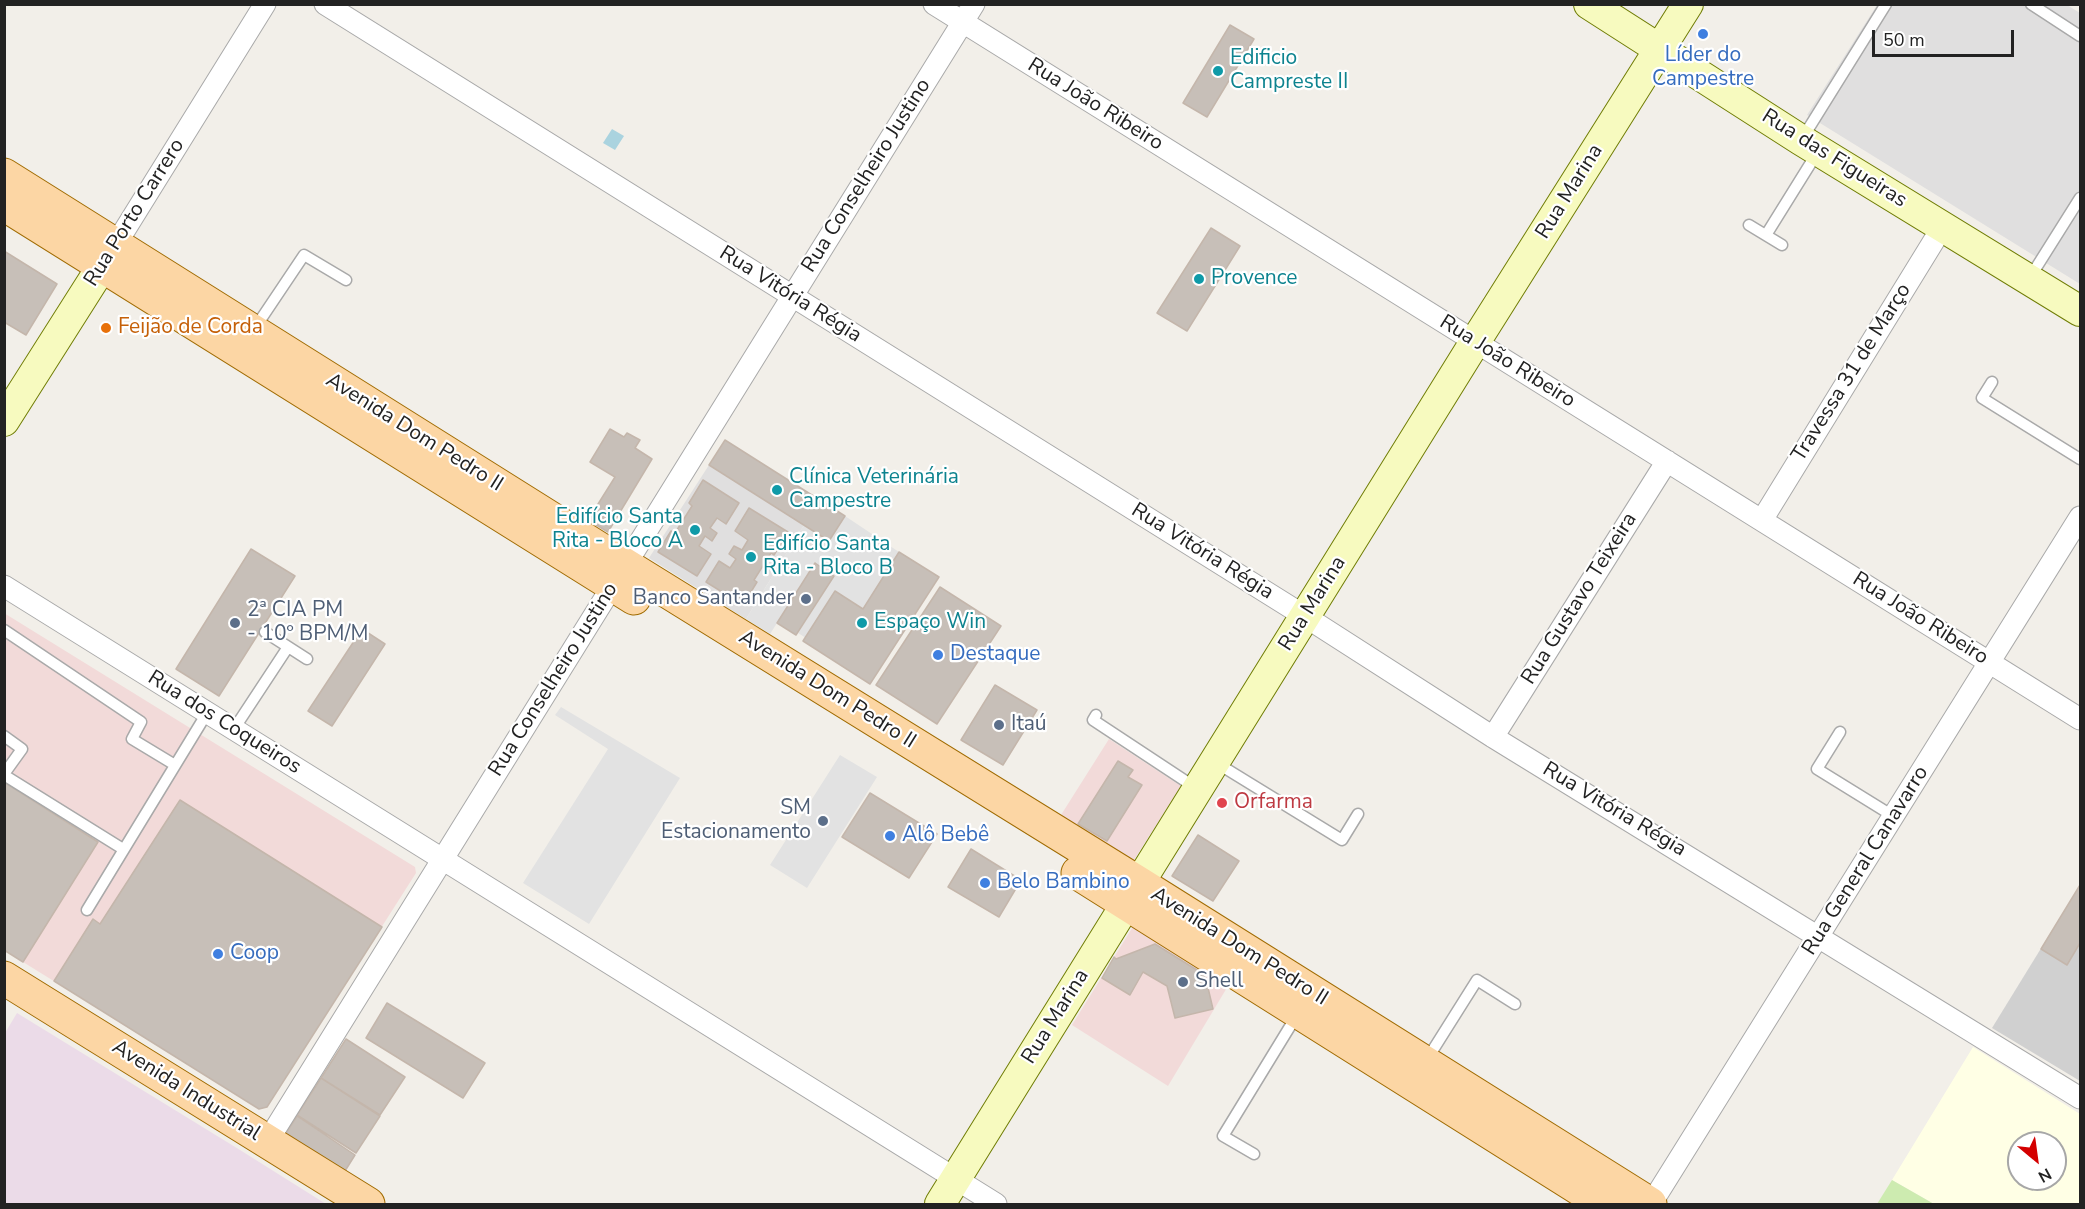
<!DOCTYPE html>
<meta charset="utf-8">
<style>
body{margin:0}
#map{position:relative;width:2085px;height:1209px;overflow:hidden;background:#f2efe9;font-family:"Nunito Sans",sans-serif}
canvas{display:block}
.frame{position:absolute;inset:0;border:6px solid #222;pointer-events:none}
.north{position:absolute;left:2007px;top:1131px;width:60px;height:60px;box-sizing:border-box;background:#fff;border:2px solid #a7a7a7;border-radius:50%;rotate:151deg;font-size:16px;font-weight:700;line-height:24px;text-align:center;color:#222}
.north::after{content:'';display:block;margin:auto;width:21px;height:27px;background:#d40000;clip-path:polygon(50% 0,100% 100%,50% 72%,0 100%)}
.scale{position:absolute;left:1872px;top:30px;width:142px;height:27px;box-sizing:border-box;border:3px solid #222;border-top:0;padding-left:8px;font-size:18px;line-height:21px;white-space:nowrap;color:#222;-webkit-text-stroke:4px #fff;paint-order:stroke}
</style>
<div id="map">
<canvas width="2085" height="1209"></canvas>
<div class="frame"></div>
<div class="north">N</div>
<div class="scale">50 m</div>
</div>
<script>
const ctx = document.querySelector('canvas').getContext('2d');
ctx.lineJoin = 'round';
function paint(path, color) {
  ctx.fillStyle = color;
  ctx.fill(path, 'evenodd');
}
function poly(rows) {
  const path = new Path2D();
  for (const r of rows) {
    path.moveTo(r[0], r[1]);
    for (let i = 2; i < r.length; i += 2) path.lineTo(r[i], r[i + 1]);
  }
  return path;
}
function strokePath(path, color, width, dash) {
  ctx.strokeStyle = color;
  ctx.lineWidth = width;
  ctx.lineCap = dash ? 'butt' : 'round';
  ctx.setLineDash(dash || []);
  ctx.stroke(path);
}
function write(font, color, halo, rows, align = 'center') {
  ctx.font = font + ' "Nunito Sans",sans-serif';
  ctx.lineWidth = 4.5;
  ctx.setLineDash([]);
  ctx.textBaseline = 'middle';
  ctx.strokeStyle = halo;
  ctx.fillStyle = color;
  for (const [text, x, y, turn = 0] of rows) {
    ctx.save();
    ctx.translate(x, y);
    ctx.rotate((+turn || 0) * Math.PI / 180);
    ctx.textAlign = isNaN(turn) ? turn : align;
    if (halo) ctx.strokeText(text, 0, 0);
    ctx.fillText(text, 0, 0);
    ctx.restore();
  }
}
const residential = poly([
 [1877,5,2067,5,2080,13,2080,284,1807,115],
 [709,465,804,525,746,619,649,558]
]);
const commercial = poly([
 [4,613,415,867,416,873,267,1107,259,1108,23,962,97,842,5,782],
 [1109,739,1181,786,1134,860,1061,815],
 [1134,925,1228,986,1168,1086,1072,1025]
]);
const industrial = poly([
 [17,1013,240,1150,326,1204,5,1204,5,1033]
]);
const education = poly([
 [1973,1047,2080,1114,2080,1204,1934,1204,1892,1180],
 [2019,1143,2055,1143,2055,1179,2019,1179]
]);
const religious = poly([
 [2080,885,2080,1081,1992,1028]
]);
const grass = poly([
 [1892,1180,1934,1204,1877,1204]
]);
const parking = poly([
 [845,516,899,552,863,609,835,591,806,638,798,633,834,576,815,564,770,634,746,619,804,525,829,541],
 [561,707,680,778,589,924,523,883,608,749,555,715],
 [840,755,877,777,807,888,770,865]
]);
const water = poly([
 [612,129,624,136,615,150,603,143]
]);
const building = poly([
 [1230,25,1254,39,1207,117,1183,103,1230,25],
 [1211,228,1240,246,1187,331,1157,313,1211,228],
 [4,251,57,284,26,335,4,322,4,251],
 [610,429,624,437,627,433,640,440,635,448,652,459,608,532,588,520,615,477,590,462,610,429],
 [725,440,845,516,829,541,709,465,725,440],
 [703,480,739,503,726,524,717,518,710,528,717,533,712,541,705,536,699,546,711,554,697,576,658,552,671,531,675,533,692,506,689,503,703,480],
 [749,508,788,532,774,555,771,553,754,580,757,582,743,605,706,582,719,561,730,568,736,559,729,554,734,546,742,550,748,540,735,531,749,508],
 [251,549,295,576,219,696,176,669,251,549],
 [899,552,939,577,870,684,803,641,835,591,863,609,899,552],
 [815,563,834,576,796,635,777,623,815,563],
 [940,587,1001,626,937,724,876,685,940,587],
 [362,629,385,644,332,726,308,711,362,629],
 [995,685,1037,710,1003,765,961,740,995,685],
 [1118,761,1133,770,1128,777,1142,785,1107,841,1078,824,1118,761],
 [4,782,98,842,23,962,4,950,4,782],
 [870,793,937,834,909,878,842,837,870,793],
 [180,800,382,927,267,1107,259,1109,54,981,93,919,100,924,180,800],
 [1198,835,1239,861,1213,901,1172,876,1198,835],
 [971,849,1021,880,999,917,948,887,971,849],
 [2080,885,2080,943,2067,965,2041,949,2080,885],
 [1155,944,1205,975,1213,1009,1175,1018,1167,986,1143,972,1130,995,1102,978,1114,957,1116,959,1155,944],
 [387,1003,485,1063,463,1098,366,1038,387,1003],
 [346,1039,405,1077,380,1115,321,1078,346,1039],
 [321,1078,380,1116,356,1153,297,1115,321,1078],
 [297,1116,355,1155,345,1171,286,1133,297,1116]
]);
const lane = poly([
 [2031,4,2080,36],
 [1802,139,1886,4],
 [1749,225,1782,245],
 [1766,235,1817,153],
 [2029,279,2080,198],
 [255,328,304,255,346,280],
 [1992,382,1982,398,2080,459],
 [4,630,141,722,132,739,175,765],
 [265,632,307,659],
 [1096,715,1093,720,1196,788],
 [234,729,288,647],
 [1840,732,1817,769,1893,816],
 [4,736,22,749,4,774],
 [1215,762,1342,840,1358,814],
 [4,775,123,849],
 [87,910,207,713],
 [1426,1061,1477,980,1515,1004],
 [1254,1154,1223,1136,1297,1015]
]);
const street = poly([
 [325,4,1306,617,1493,737,2080,1098],
 [934,4,2080,719],
 [116,244,265,4],
 [1762,520,1943,226],
 [4,586,996,1204],
 [1493,737,1667,461],
 [267,1142,974,4],
 [1651,1204,2080,517]
]);
const secondary = poly([
 [1589,4,1801,140,2080,311],
 [4,421,115,246],
 [940,1204,1475,342,1688,4]
]);
const primary = poly([
 [4,175,625,565,1140,884,1650,1204],
 [4,204,634,598],
 [1078,873,1604,1204],
 [4,978,368,1204]
]);
const markers = [
 [1703,34,6,"#3f7fe0"],
 [1218,71,6,"#0f9aa8"],
 [1199,279,6,"#0f9aa8"],
 [106,328,6,"#e8710a"],
 [777,490,6,"#0f9aa8"],
 [695,530,6,"#0f9aa8"],
 [751,557,6,"#0f9aa8"],
 [806,599,6,"#5c6f8a"],
 [235,623,6,"#5c6f8a"],
 [862,623,6,"#0f9aa8"],
 [938,655,6,"#3f7fe0"],
 [999,725,6,"#5c6f8a"],
 [1222,803,6,"#e0444e"],
 [823,821,6,"#5c6f8a"],
 [890,836,6,"#3f7fe0"],
 [985,883,6,"#3f7fe0"],
 [218,954,6,"#3f7fe0"],
 [1183,982,6,"#5c6f8a"]
];
const shopNames = [
 ["Líder do",1703,56,"center"],
 ["Campestre",1703,80,"center"],
 ["Destaque",950,655],
 ["Alô Bebê",902,836],
 ["Belo Bambino",997,883],
 ["Coop",230,954]
];
const cultureNames = [
 ["Edificio",1230,59],
 ["Campreste II",1230,83],
 ["Provence",1211,279],
 ["Clínica Veterinária",789,478],
 ["Campestre",789,502],
 ["Edifício Santa",683,518,"right"],
 ["Rita - Bloco A",683,542,"right"],
 ["Edifício Santa",763,545],
 ["Rita - Bloco B",763,569],
 ["Espaço Win",874,623]
];
const streetNames = [
 ["Rua João Ribeiro",1095,105,32],
 ["Rua das Figueiras",1834,159,32],
 ["Rua Conselheiro Justino",867,176,-58],
 ["Rua Marina",1570,192,-58],
 ["Rua Porto Carrero",135,213,-58],
 ["Rua Vitória Régia",790,295,32],
 ["Rua João Ribeiro",1507,362,32],
 ["Travessa 31 de Março",1852,373,-58],
 ["Avenida Dom Pedro II",414,433,32],
 ["Rua Vitória Régia",1202,552,32],
 ["Rua Gustavo Teixeira",1580,599,-58],
 ["Rua Marina",1313,604,-58],
 ["Rua João Ribeiro",1920,619,32],
 ["Rua Conselheiro Justino",554,680,-58],
 ["Avenida Dom Pedro II",827,690,32],
 ["Rua dos Coqueiros",224,723,32],
 ["Rua Vitória Régia",1614,810,31],
 ["Rua General Canavarro",1866,861,-58],
 ["Avenida Dom Pedro II",1239,947,32],
 ["Rua Marina",1056,1017,-58],
 ["Avenida Industrial",186,1091,32]
];
const foodNames = [
 ["Feijão de Corda",118,328]
];
const serviceNames = [
 ["Banco Santander",794,599,"right"],
 ["2ª CIA PM",247,611],
 ["- 10º BPM/M",247,635],
 ["Itaú",1011,725],
 ["SM",811,809,"right"],
 ["Estacionamento",811,833,"right"],
 ["Shell",1195,982]
];
const healthNames = [
 ["Orfarma",1234,803]
];
paint(residential, '#e0dfdf');
paint(commercial, '#f2dad9');
paint(industrial, '#ebdbe8');
paint(education, '#ffffe5');
paint(religious, '#d0d0d0');
paint(grass, '#cdebb0');
paint(parking, '#e2e2e2');
paint(water, '#aad3df');
paint(building, '#c7bfb8');
strokePath(building, '#c4b6ab', 1.5);
strokePath(lane, '#a9a9a9', 13);
strokePath(street, '#a9a9a9', 23);
strokePath(secondary, '#707d05', 32);
strokePath(primary, '#a06b00', 35);
strokePath(lane, '#fff', 10);
strokePath(street, '#fff', 21);
strokePath(secondary, '#f7fabf', 30);
strokePath(primary, '#fcd6a4', 33);
for (const [x, y, r, color] of markers) {
  const dot = new Path2D();
  dot.arc(x, y, r, 0, 2 * Math.PI);
  ctx.fillStyle = color;
  ctx.fill(dot);
  strokePath(dot, '#fff', 2);
}
write('21px', '#366cbe', '#fff', shopNames, 'left');
write('21px', '#0d838f', '#fff', cultureNames, 'left');
write('21px', '#222', '#fff', streetNames);
write('21px', '#c56008', '#fff', foodNames, 'left');
write('21px', '#4e5e75', '#fff', serviceNames, 'left');
write('21px', '#be3a42', '#fff', healthNames, 'left');
</script>
